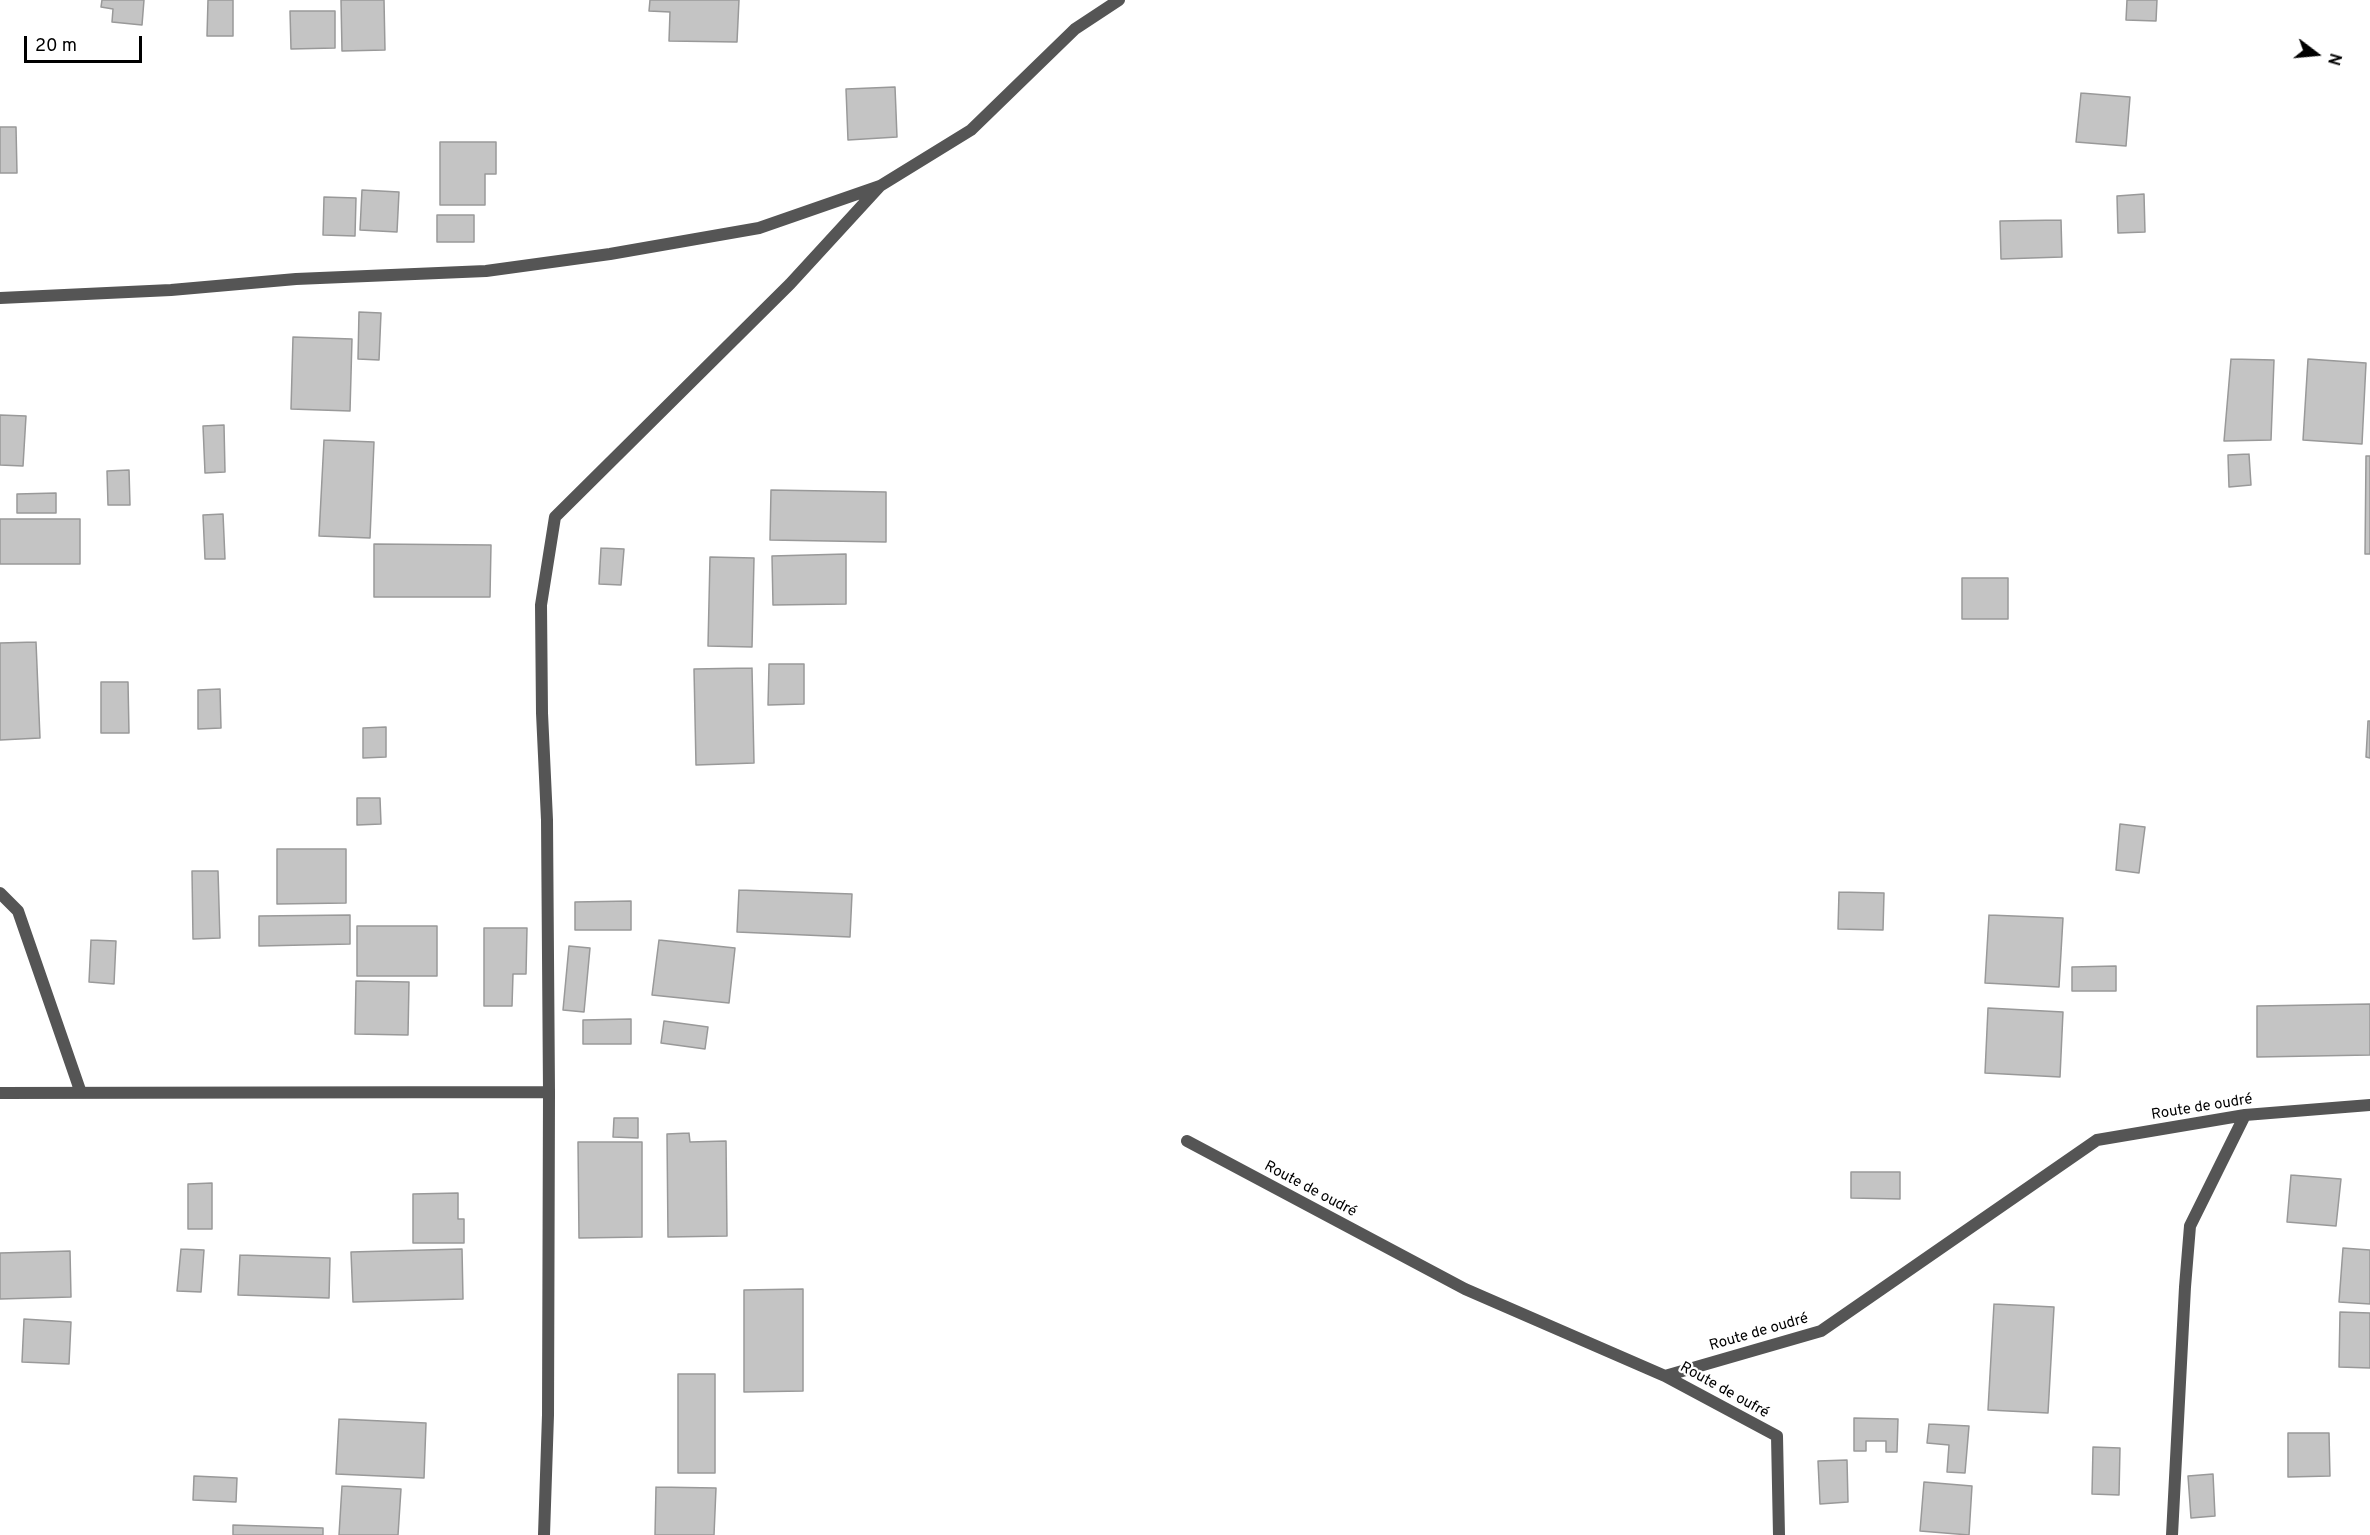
<!DOCTYPE html>
<meta charset="utf-8">
<style>
body{margin:0}
#map{position:relative;width:2370px;height:1535px;overflow:hidden;background:#fff;font-family:Overpass,sans-serif}
canvas{display:block}
.north{position:absolute;left:2286px;top:24px;width:60px;height:60px;-webkit-text-stroke:4px #fff;paint-order:stroke;rotate:106deg;font-size:16px;font-weight:700;line-height:24px;text-align:center;color:#000}
.north::after{content:'';display:block;margin:auto;width:21px;height:27px;background:#000;clip-path:polygon(50% 0,100% 100%,50% 72%,0 100%)}
.scale{position:absolute;left:24px;top:36px;width:118px;height:27px;box-sizing:border-box;border:3px solid #000;border-top:0;padding-left:8px;font-size:18px;line-height:21px;white-space:nowrap;color:#000;-webkit-text-stroke:4px #fff;paint-order:stroke}
</style>
<div id="map">
<canvas width="2370" height="1535"></canvas>
<div class="north">N</div>
<div class="scale">20 m</div>
</div>
<script>
const ctx = document.querySelector('canvas').getContext('2d');
ctx.lineJoin = 'round';
function paint(path, color) {
  ctx.fillStyle = color;
  ctx.fill(path, 'evenodd');
}
function poly(rows) {
  const path = new Path2D();
  for (const r of rows) {
    path.moveTo(r[0], r[1]);
    for (let i = 2; i < r.length; i += 2) path.lineTo(r[i], r[i + 1]);
  }
  return path;
}
function strokePath(path, color, width, dash) {
  ctx.strokeStyle = color;
  ctx.lineWidth = width;
  ctx.lineCap = dash ? 'butt' : 'round';
  ctx.setLineDash(dash || []);
  ctx.stroke(path);
}
function write(font, color, halo, rows, align = 'center') {
  ctx.font = font + ' Overpass,sans-serif';
  ctx.lineWidth = 4.5;
  ctx.setLineDash([]);
  ctx.textBaseline = 'middle';
  ctx.strokeStyle = halo;
  ctx.fillStyle = color;
  for (const [text, x, y, turn = 0] of rows) {
    ctx.save();
    ctx.translate(x, y);
    ctx.rotate((+turn || 0) * Math.PI / 180);
    ctx.textAlign = isNaN(turn) ? turn : align;
    if (halo) ctx.strokeText(text, 0, 0);
    ctx.fillText(text, 0, 0);
    ctx.restore();
  }
}
const building = poly([
 [102,0,144,0,142,25,112,22,113,9,101,7,102,0],
 [208,0,233,0,233,36,207,36,208,0],
 [341,0,384,0,385,50,342,51,341,0],
 [650,0,739,0,737,42,669,41,670,12,649,11,650,0],
 [2127,0,2157,0,2156,21,2126,20,2127,0],
 [290,11,335,11,335,48,291,49,290,11],
 [895,87,897,137,848,140,846,89,895,87],
 [2081,93,2130,97,2126,146,2076,142,2081,93],
 [0,127,16,127,17,173,0,173,0,127],
 [440,142,496,142,496,174,485,174,485,205,440,205,440,142],
 [362,190,399,192,397,232,360,230,362,190],
 [2144,194,2145,232,2118,233,2117,196,2144,194],
 [324,197,356,198,355,236,323,235,324,197],
 [437,215,474,215,474,242,437,242,437,215],
 [2061,220,2062,257,2001,259,2000,221,2061,220],
 [359,312,381,313,379,360,358,359,359,312],
 [293,337,352,339,350,411,291,409,293,337],
 [2231,359,2274,360,2271,440,2224,441,2231,359],
 [2308,359,2366,363,2362,444,2303,440,2308,359],
 [0,415,26,416,23,466,0,465,0,415],
 [224,425,225,472,205,473,203,426,224,425],
 [324,440,374,442,370,538,319,536,324,440],
 [2249,454,2251,485,2229,487,2228,455,2249,454],
 [2366,456,2370,456,2370,554,2365,554,2366,456],
 [129,470,130,505,108,505,107,471,129,470],
 [771,490,886,492,886,542,770,540,771,490],
 [56,493,56,513,17,513,17,494,56,493],
 [223,514,225,559,205,559,203,515,223,514],
 [0,519,80,519,80,564,0,564,0,519],
 [374,544,491,545,490,597,374,597,374,544],
 [601,548,624,549,621,585,599,584,601,548],
 [846,554,846,604,773,605,772,556,846,554],
 [710,557,754,558,752,647,708,646,710,557],
 [1962,578,2008,578,2008,619,1962,619,1962,578],
 [36,642,40,738,0,740,0,643,36,642],
 [769,664,804,664,804,704,768,705,769,664],
 [752,668,754,763,696,765,694,669,752,668],
 [101,682,128,682,129,733,101,733,101,682],
 [220,689,221,728,198,729,198,690,220,689],
 [2368,721,2370,721,2370,758,2366,757,2368,721],
 [386,727,386,757,363,758,363,728,386,727],
 [357,798,380,798,381,824,357,825,357,798],
 [2120,824,2145,827,2139,873,2116,870,2120,824],
 [277,849,346,849,346,903,277,904,277,849],
 [192,871,218,871,220,938,193,939,192,871],
 [739,890,852,894,850,937,737,932,739,890],
 [1839,892,1884,893,1883,930,1838,929,1839,892],
 [631,901,631,930,575,930,575,902,631,901],
 [350,915,350,944,259,946,259,916,350,915],
 [1989,915,2063,918,2059,987,1985,983,1989,915],
 [357,926,437,926,437,976,357,976,357,926],
 [484,928,527,928,526,974,513,974,512,1006,484,1006,484,928],
 [91,940,116,941,114,984,89,982,91,940],
 [659,940,735,948,729,1003,652,995,659,940],
 [569,946,590,948,584,1012,563,1010,569,946],
 [2116,966,2116,991,2072,991,2072,967,2116,966],
 [356,981,409,982,408,1035,355,1034,356,981],
 [2370,1004,2370,1055,2257,1057,2257,1006,2370,1004],
 [1988,1008,2063,1012,2060,1077,1985,1073,1988,1008],
 [631,1019,631,1044,583,1044,583,1020,631,1019],
 [664,1021,708,1027,705,1049,661,1043,664,1021],
 [614,1118,638,1118,638,1138,613,1137,614,1118],
 [689,1133,690,1142,726,1141,727,1236,668,1237,667,1134,689,1133],
 [578,1142,642,1142,642,1237,579,1238,578,1142],
 [1851,1172,1900,1172,1900,1199,1851,1198,1851,1172],
 [2291,1175,2341,1179,2336,1226,2287,1222,2291,1175],
 [212,1183,212,1229,188,1229,188,1184,212,1183],
 [458,1193,458,1219,464,1219,464,1243,413,1243,413,1194,458,1193],
 [2343,1248,2370,1250,2370,1304,2339,1302,2343,1248],
 [181,1249,204,1250,201,1292,177,1291,181,1249],
 [462,1249,463,1299,353,1302,351,1252,462,1249],
 [70,1251,71,1297,0,1299,0,1253,70,1251],
 [240,1255,330,1258,329,1298,238,1295,240,1255],
 [803,1289,803,1391,744,1392,744,1290,803,1289],
 [1994,1304,2054,1307,2048,1413,1988,1410,1994,1304],
 [2340,1312,2370,1313,2370,1368,2339,1367,2340,1312],
 [24,1319,71,1322,69,1364,22,1362,24,1319],
 [678,1374,715,1374,715,1473,678,1473,678,1374],
 [1854,1418,1898,1419,1897,1452,1886,1452,1886,1441,1866,1441,1866,1451,1854,1451,1854,1418],
 [339,1419,426,1423,424,1478,336,1474,339,1419],
 [1929,1424,1969,1426,1965,1473,1947,1472,1949,1445,1927,1443,1929,1424],
 [2288,1433,2329,1433,2330,1476,2288,1477,2288,1433],
 [2093,1447,2120,1448,2119,1495,2092,1494,2093,1447],
 [1847,1460,1848,1502,1820,1504,1818,1461,1847,1460],
 [2213,1474,2215,1516,2191,1518,2188,1476,2213,1474],
 [194,1476,237,1478,236,1502,193,1500,194,1476],
 [1924,1482,1972,1486,1969,1535,1920,1531,1924,1482],
 [342,1486,401,1489,398,1535,339,1535,342,1486],
 [656,1487,716,1488,714,1535,655,1535,656,1487],
 [233,1525,323,1528,323,1535,233,1535,233,1525]
]);
const minor = poly([
 [0,298,171,290,296,279,486,271,610,254,759,228,880,186,971,130,1075,29,1119,0],
 [0,893,18,911,81,1093],
 [0,1093,549,1092],
 [1187,1141,1465,1289,1665,1376,1821,1331,2097,1140,2245,1115,2370,1105],
 [1665,1376,1777,1436,1779,1535],
 [544,1535,548,1415,549,1092,547,820,542,713,541,605,555,517,790,284,880,186],
 [2172,1535,2185,1287,2190,1226,2245,1115]
]);
const streetNames = [
 ["Route de oudré",2202,1108,-9],
 ["Route de oudré",1310,1190,28],
 ["Route de oudré",1759,1333,-16],
 ["Route de oufré",1724,1391,29]
];
paint(building, '#c4c4c4');
strokePath(building, '#999', 1.5);
strokePath(minor, '#555', 12);
write('15px', '#000', '#fff', streetNames);
</script>
